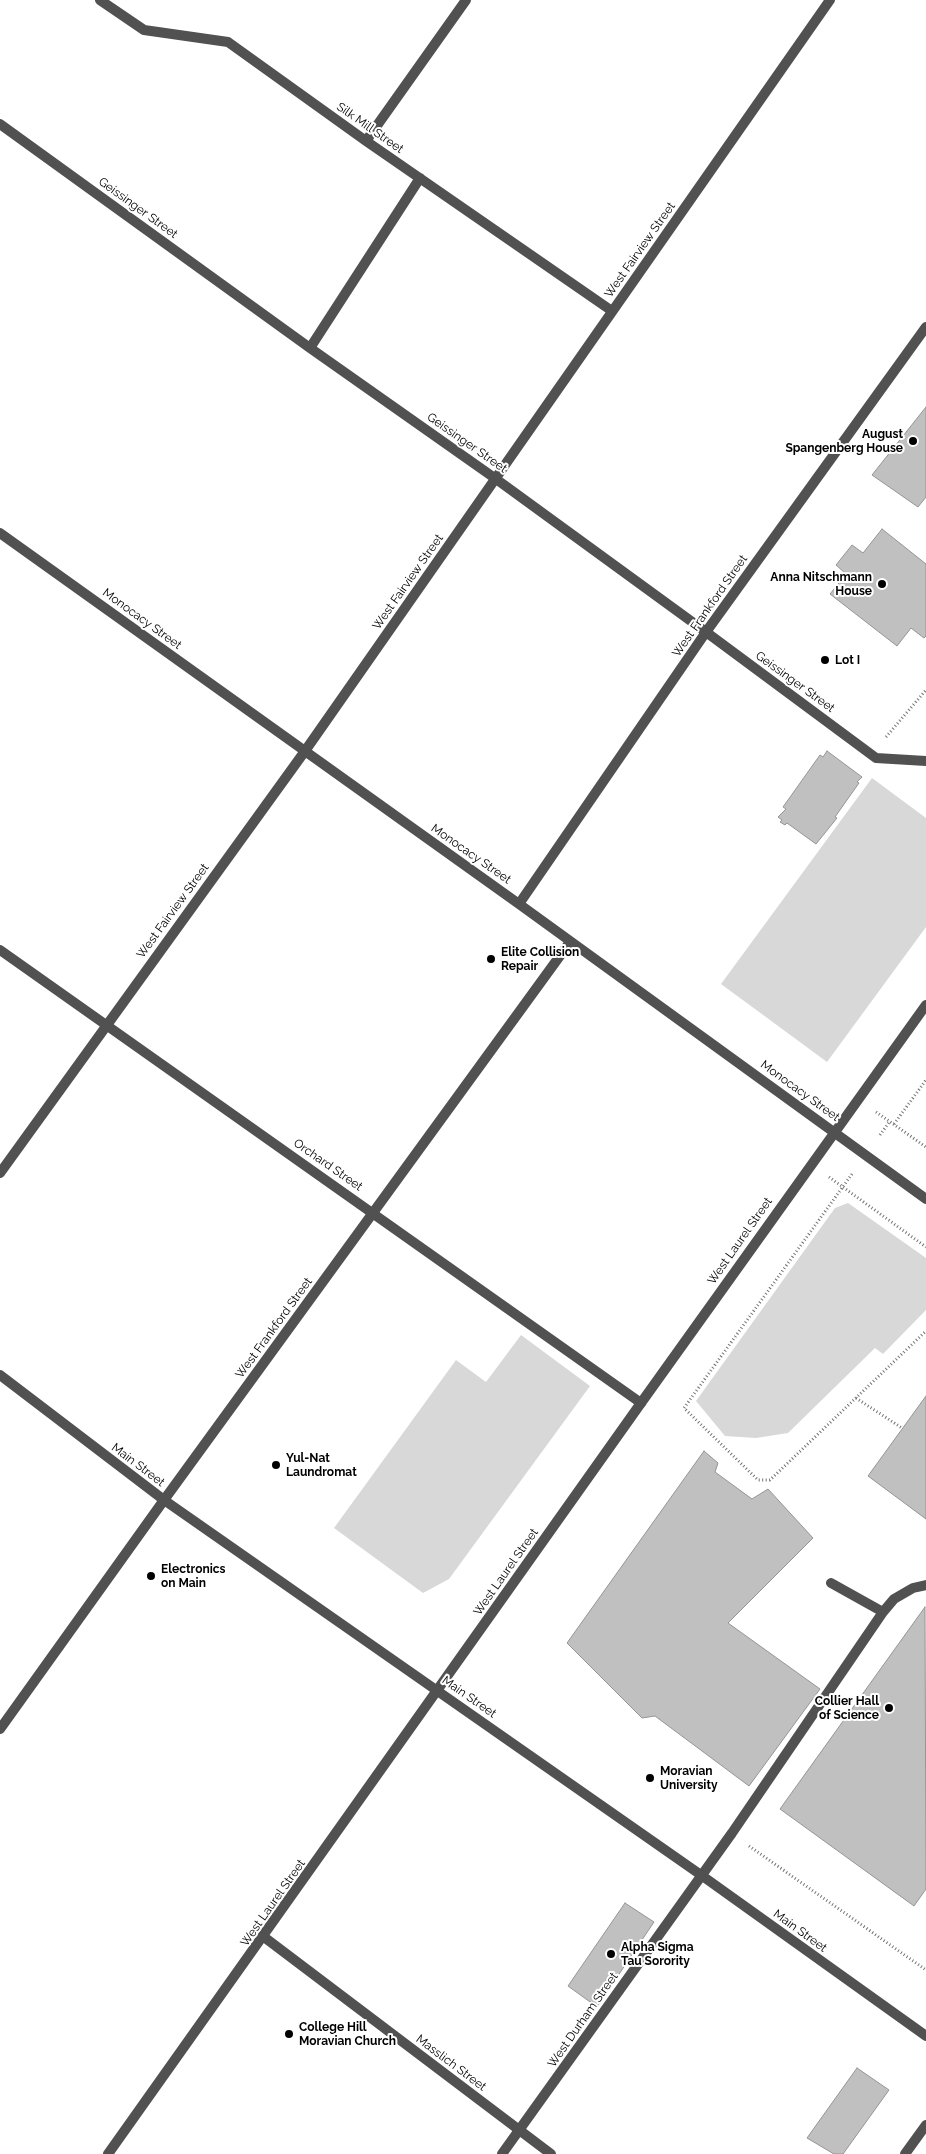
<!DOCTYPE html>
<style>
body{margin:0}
canvas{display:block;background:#fff}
</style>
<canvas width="926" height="2154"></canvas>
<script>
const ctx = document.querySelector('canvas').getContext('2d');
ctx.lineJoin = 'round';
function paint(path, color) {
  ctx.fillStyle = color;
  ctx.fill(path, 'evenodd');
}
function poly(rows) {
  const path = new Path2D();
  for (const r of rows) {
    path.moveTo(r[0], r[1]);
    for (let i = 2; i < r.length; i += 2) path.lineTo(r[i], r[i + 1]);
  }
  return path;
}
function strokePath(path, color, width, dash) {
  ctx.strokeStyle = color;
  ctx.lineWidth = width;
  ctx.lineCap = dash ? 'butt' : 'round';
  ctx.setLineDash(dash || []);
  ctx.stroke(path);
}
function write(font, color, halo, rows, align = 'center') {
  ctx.font = font + ' Raleway,sans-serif';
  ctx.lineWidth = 4;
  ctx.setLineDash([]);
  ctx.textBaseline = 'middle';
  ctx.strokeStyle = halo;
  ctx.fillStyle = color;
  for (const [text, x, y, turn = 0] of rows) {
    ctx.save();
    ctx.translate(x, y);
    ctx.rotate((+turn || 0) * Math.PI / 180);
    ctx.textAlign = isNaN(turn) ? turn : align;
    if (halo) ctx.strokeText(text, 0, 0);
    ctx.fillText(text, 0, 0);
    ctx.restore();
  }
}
const green = poly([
 [872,778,926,818,926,927,827,1062,721,984],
 [848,1203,926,1258,926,1310,883,1354,875,1348,788,1433,756,1438,725,1436,696,1401,835,1208],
 [521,1335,590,1386,449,1579,423,1593,334,1528,456,1360,486,1382]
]);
const building = poly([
 [926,407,926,497,918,507,872,475,926,407],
 [882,529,926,564,926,636,924,638,911,628,897,646,830,594,846,574,836,565,852,545,863,553,882,529],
 [827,751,862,777,857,782,859,783,835,817,837,818,816,844,787,823,785,825,780,822,782,820,778,817,786,809,783,807,820,755,823,757,827,751],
 [926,1396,926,1519,868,1476,926,1396],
 [704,1451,718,1463,715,1472,752,1499,768,1489,813,1538,728,1623,820,1689,749,1786,655,1716,642,1718,567,1643,704,1451],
 [925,1607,926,1889,914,1906,780,1809,925,1607],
 [625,1903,654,1922,597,2007,568,1986,625,1903],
 [857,2068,889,2090,843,2154,834,2154,807,2138,857,2068]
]);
const path = poly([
 [886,737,926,690],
 [876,1112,926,1147],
 [894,1124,926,1080],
 [880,1135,890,1121],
 [852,1174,684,1408,758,1480,770,1480,926,1331],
 [829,1177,926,1247],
 [856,1398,902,1428],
 [749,1846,926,1970]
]);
const service = poly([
 [100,0,144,30,228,42,366,141,612,311],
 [0,124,310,348,496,479,706,632,926,327],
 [366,141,466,0],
 [310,348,420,178],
 [0,950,641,1403],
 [831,1583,883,1612],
 [0,1729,164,1500],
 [264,1937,551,2154],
 [502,2154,732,1833,883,1612,894,1599,913,1588,926,1585]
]);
const minor = poly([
 [0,533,519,904,926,1199],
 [519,904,706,632,876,758,926,761],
 [0,1173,305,751,830,0],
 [164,1500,570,942],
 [108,2154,641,1403,926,1005],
 [905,2154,926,2125]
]);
const tertiary = poly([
 [0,1375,164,1500,701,1875,926,2036]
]);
const markers = [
 [913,441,5,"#000"],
 [882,584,5,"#000"],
 [825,660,5,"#000"],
 [491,959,5,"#000"],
 [276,1465,5,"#000"],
 [151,1576,5,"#000"],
 [889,1708,5,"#000"],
 [650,1778,5,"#000"],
 [611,1954,5,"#000"],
 [289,2034,5,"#000"]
];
const streetNames = [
 ["Silk Mill Street",370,128,35],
 ["Geissinger Street",138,208,36],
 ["West Fairview Street",640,250,-55],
 ["Geissinger Street",467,443,35],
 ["West Fairview Street",408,582,-55],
 ["West Frankford Street",710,606,-55],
 ["Monocacy Street",142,619,36],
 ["Geissinger Street",795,682,36],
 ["Monocacy Street",471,854,35],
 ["West Fairview Street",173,911,-54],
 ["Monocacy Street",800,1091,36],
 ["Orchard Street",328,1165,35],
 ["West Laurel Street",740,1241,-55],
 ["West Frankford Street",274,1328,-54],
 ["Main Street",138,1465,37],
 ["West Laurel Street",506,1572,-55],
 ["Main Street",469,1697,35],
 ["West Laurel Street",273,1903,-55],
 ["Main Street",800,1931,36],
 ["West Durham Street",583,2020,-55],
 ["Masslich Street",451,2063,37]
];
const poiNames = [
 ["August",903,434,"right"],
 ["Spangenberg House",903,448,"right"],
 ["Anna Nitschmann",872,577,"right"],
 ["House",872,591,"right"],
 ["Lot I",835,660],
 ["Elite Collision",501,952],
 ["Repair",501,966],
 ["Yul-Nat",286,1458],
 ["Laundromat",286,1472],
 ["Electronics",161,1569],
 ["on Main",161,1583],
 ["Collier Hall",879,1701,"right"],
 ["of Science",879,1715,"right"],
 ["Moravian",660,1771],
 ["University",660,1785],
 ["Alpha Sigma",621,1947],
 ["Tau Sorority",621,1961],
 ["College Hill",299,2027],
 ["Moravian Church",299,2041]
];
paint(green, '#d8d8d8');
paint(building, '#c0c0c0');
strokePath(building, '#959595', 1);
strokePath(path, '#737373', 3, [1, 2.5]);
strokePath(service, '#515151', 10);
strokePath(minor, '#515151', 10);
strokePath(tertiary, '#515151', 10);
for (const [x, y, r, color] of markers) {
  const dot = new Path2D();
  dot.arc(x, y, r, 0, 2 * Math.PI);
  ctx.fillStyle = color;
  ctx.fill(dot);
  strokePath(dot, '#fff', 2);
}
write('12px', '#000', '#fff', streetNames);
write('bold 12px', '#000', '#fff', poiNames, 'left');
</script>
